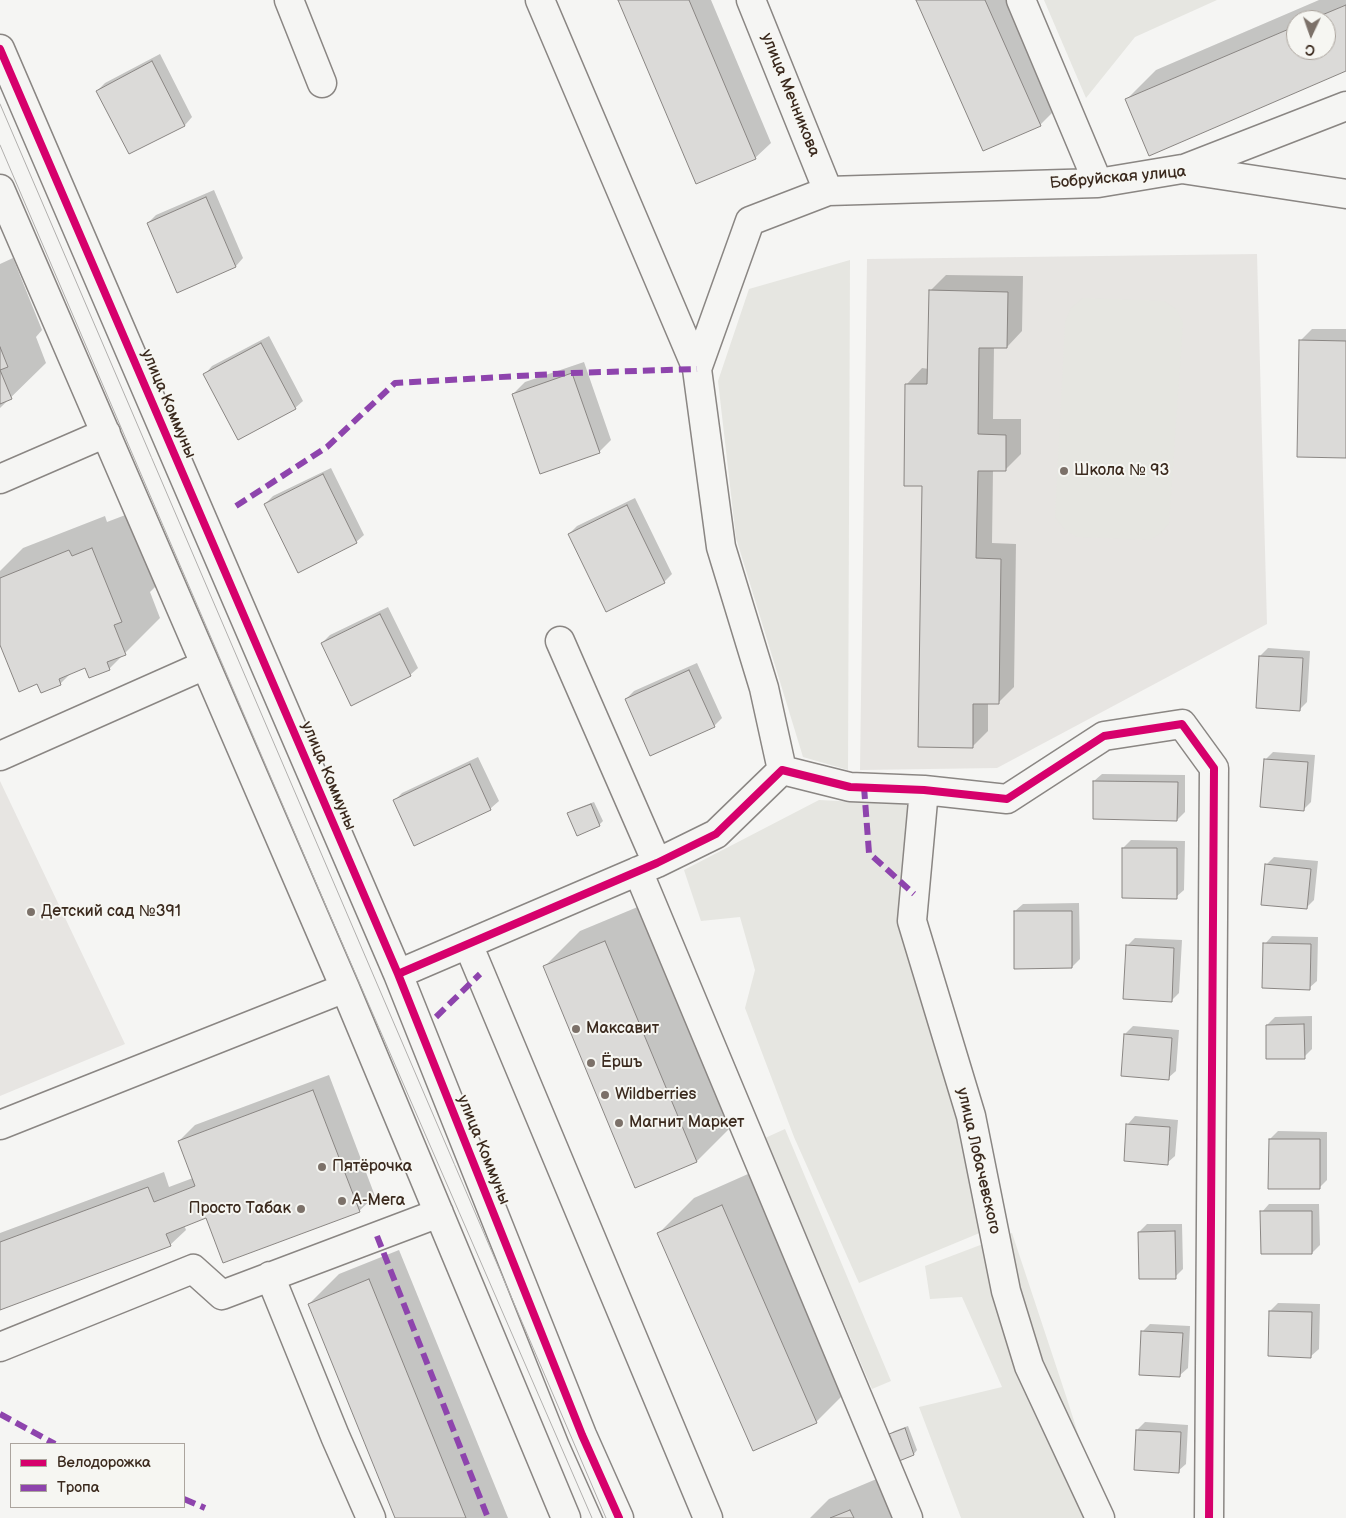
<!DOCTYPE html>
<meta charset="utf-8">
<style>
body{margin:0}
#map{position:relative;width:1346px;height:1518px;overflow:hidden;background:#f5f5f3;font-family:"Balsamiq Sans",sans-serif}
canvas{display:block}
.legend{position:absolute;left:10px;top:1443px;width:175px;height:65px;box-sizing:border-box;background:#f6f6f2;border:1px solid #aba49d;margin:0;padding:6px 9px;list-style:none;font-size:15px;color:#3b2a1e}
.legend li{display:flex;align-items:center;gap:10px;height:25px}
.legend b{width:25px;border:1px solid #aba49d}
.north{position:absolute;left:1286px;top:10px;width:50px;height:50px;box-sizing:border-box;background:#f6f6f2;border:1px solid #aba49d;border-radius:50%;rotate:183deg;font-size:14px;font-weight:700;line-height:20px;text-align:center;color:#3b2a1e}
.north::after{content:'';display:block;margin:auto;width:18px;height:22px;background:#7c7169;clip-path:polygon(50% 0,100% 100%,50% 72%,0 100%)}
</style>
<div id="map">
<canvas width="1346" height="1518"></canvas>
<ul class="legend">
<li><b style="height:6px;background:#d6006c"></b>Велодорожка</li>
<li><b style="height:6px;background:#8e44ad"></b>Тропа</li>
</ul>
<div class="north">С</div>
</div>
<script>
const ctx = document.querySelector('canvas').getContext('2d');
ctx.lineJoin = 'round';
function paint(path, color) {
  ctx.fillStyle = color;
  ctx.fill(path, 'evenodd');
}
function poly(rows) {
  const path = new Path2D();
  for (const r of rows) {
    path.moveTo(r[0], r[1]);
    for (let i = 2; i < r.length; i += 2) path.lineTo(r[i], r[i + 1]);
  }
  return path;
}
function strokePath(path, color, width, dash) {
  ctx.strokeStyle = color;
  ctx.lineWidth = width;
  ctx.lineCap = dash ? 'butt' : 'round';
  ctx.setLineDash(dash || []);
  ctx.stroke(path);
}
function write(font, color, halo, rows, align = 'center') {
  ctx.font = font + ' "Balsamiq Sans",sans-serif';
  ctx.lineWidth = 4;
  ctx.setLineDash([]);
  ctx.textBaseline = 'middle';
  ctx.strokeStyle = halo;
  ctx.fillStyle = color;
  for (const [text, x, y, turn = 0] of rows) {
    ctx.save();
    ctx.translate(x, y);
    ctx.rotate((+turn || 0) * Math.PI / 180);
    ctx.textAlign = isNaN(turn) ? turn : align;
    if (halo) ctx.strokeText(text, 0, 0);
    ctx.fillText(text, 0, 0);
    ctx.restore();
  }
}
const built = poly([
 [1257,254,1267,624,997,768,860,770,867,259],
 [0,781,125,1044,0,1096]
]);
const green = poly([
 [1044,0,1217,0,1135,37,1086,98],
 [850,260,848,770,803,757,736,538,718,381,749,289],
 [1083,298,1164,301,1176,309,1183,323,1169,523,1161,533,1150,540,1077,537,1065,530,1055,517,1065,323,1071,308],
 [819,800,915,805,901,918,957,1110,982,1232,859,1283,794,1137,745,1008,755,970,740,917,701,921,684,870],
 [785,1129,891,1381,872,1389,765,1138],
 [1012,1233,1067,1399,1105,1518,961,1518,919,1407,1002,1387,962,1297,930,1299,925,1266]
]);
const shadow = poly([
 [620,0,711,0,771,143,755,158],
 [917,0,1028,0,1070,95,1040,125],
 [1319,0,1346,0,1346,70,1126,100,1156,70],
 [1296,20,1326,20,1326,50,1296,50],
 [160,54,192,117,185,125,130,153,97,91,105,83],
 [214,190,243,258,236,266,148,223,156,215],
 [13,258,42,330,36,337,46,363,0,408,0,264],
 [946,275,1023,276,1022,331,1007,347,994,347,993,419,1021,419,1021,454,1005,470,993,470,992,543,1016,544,1014,687,998,703,988,703,988,731,972,747,924,485,907,384,922,368,929,369,930,291],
 [1312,329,1346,329,1346,456,1300,341],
 [269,336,303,401,295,408,205,374,212,366],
 [584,362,611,440,599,452,513,394,525,382],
 [331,468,364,535,356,542,265,504,273,496],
 [635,498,672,574,664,582,569,534,577,526],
 [128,514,156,586,150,592,160,618,109,669,86,667,71,673,60,684,38,683,0,641,0,571,23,548,105,516,107,522],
 [388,607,418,668,410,675,322,643,330,635],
 [1268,648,1310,651,1307,702,1300,709,1260,656],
 [697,663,722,718,714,726,626,699,634,691],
 [1273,752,1315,755,1311,802,1303,810,1265,760],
 [478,757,499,801,491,808,414,844,394,801,402,793],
 [1102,774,1185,775,1185,812,1177,820,1094,781],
 [594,802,603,821,599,825,569,814,573,810],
 [1131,840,1185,841,1184,890,1176,897,1123,848],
 [1274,857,1318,861,1314,900,1306,908,1266,865],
 [1079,903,1080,959,1072,967,1015,911,1023,904],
 [640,906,732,1126,697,1161,636,1186,544,967,580,931],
 [1272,936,1318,937,1317,981,1309,988,1265,944],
 [1135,938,1182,940,1179,993,1171,1001,1127,946],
 [1312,1016,1312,1049,1304,1057,1267,1025,1275,1017],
 [1133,1026,1179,1030,1176,1071,1168,1078,1125,1034],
 [329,1075,375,1196,359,1211,207,1217,184,1225,186,1230,170,1245,0,1309,0,1233,164,1172,169,1187,193,1178,179,1141,195,1125],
 [1135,1116,1178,1120,1175,1156,1167,1163,1128,1124],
 [1278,1131,1327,1132,1327,1180,1319,1188,1270,1139],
 [757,1170,852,1386,816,1422,659,1233,694,1198],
 [1269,1204,1319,1204,1320,1245,1312,1253,1262,1212],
 [1147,1224,1182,1224,1183,1269,1175,1277,1139,1232],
 [399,1250,508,1518,396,1518,309,1304,339,1274],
 [1278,1303,1320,1304,1319,1349,1311,1356,1270,1311],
 [1150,1324,1190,1326,1188,1368,1180,1375,1143,1331],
 [1145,1422,1188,1425,1186,1464,1178,1471,1137,1430],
 [908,1426,917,1450,914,1454,899,1459,890,1434,894,1431],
 [886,1475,904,1518,810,1518,829,1499]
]);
const building = poly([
 [618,0,689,0,756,159,696,184,618,0],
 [916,0,985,0,1041,126,983,151,916,0],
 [1346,5,1346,71,1149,156,1125,99,1296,26,1296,50,1326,50,1326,20,1310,20,1346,5],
 [152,61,185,126,129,154,96,91,152,61],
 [206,197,236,267,177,293,147,223,206,197],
 [929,290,1008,292,1007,348,979,348,978,434,1006,435,1006,471,978,471,976,558,1001,559,999,704,973,704,973,748,918,747,922,486,904,486,905,384,927,384,929,290],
 [1299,340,1346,341,1346,458,1297,457,1299,340],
 [261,343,296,409,238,440,203,374,261,343],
 [0,347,8,367,0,370,0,347],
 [0,370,12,399,0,404,0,370],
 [572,373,600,453,540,474,512,394,572,373],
 [323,474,357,543,298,573,264,504,323,474],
 [627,505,665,583,606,612,568,534,627,505],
 [92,548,122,622,114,625,126,655,107,662,110,670,89,678,85,668,59,679,61,685,41,693,37,684,19,692,0,645,0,578,69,550,72,556,92,548],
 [380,614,411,676,351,706,321,643,380,614],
 [1259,656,1303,658,1300,711,1256,708,1259,656],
 [689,670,715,727,650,756,625,699,689,670],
 [1264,759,1308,762,1304,811,1260,807,1264,759],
 [470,764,491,810,414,846,393,800,470,764],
 [1093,781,1178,782,1177,821,1093,819,1093,781],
 [591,804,600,826,577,836,567,813,591,804],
 [1122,848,1177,848,1177,899,1122,898,1122,848],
 [1265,864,1311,869,1307,909,1261,905,1265,864],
 [1014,911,1072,911,1072,968,1014,969,1014,911],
 [605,941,697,1162,635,1188,543,966,605,941],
 [1263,943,1311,944,1310,990,1262,988,1263,943],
 [1126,945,1174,948,1172,1002,1123,999,1126,945],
 [1304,1024,1305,1059,1266,1059,1266,1025,1304,1024],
 [1124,1034,1172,1038,1169,1080,1121,1076,1124,1034],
 [313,1090,360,1212,223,1263,206,1218,166,1234,171,1246,0,1310,0,1242,148,1187,154,1202,195,1186,178,1141,313,1090],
 [1126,1124,1170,1127,1168,1165,1124,1161,1126,1124],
 [1269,1139,1320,1139,1320,1189,1268,1189,1269,1139],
 [722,1205,817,1423,753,1451,657,1233,722,1205],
 [1260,1211,1312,1211,1312,1254,1261,1254,1260,1211],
 [1175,1231,1176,1279,1139,1279,1138,1232,1175,1231],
 [369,1279,466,1518,395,1518,308,1304,369,1279],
 [1269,1311,1312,1312,1311,1358,1268,1356,1269,1311],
 [1141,1331,1183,1333,1180,1377,1139,1375,1141,1331],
 [905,1428,914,1455,899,1461,889,1434,905,1428],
 [1136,1430,1181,1432,1179,1473,1134,1470,1136,1430],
 [850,1510,854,1518,830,1518,850,1510]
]);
const minor = poly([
 [289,0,322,83],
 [540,0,697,369,721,547,764,688,782,770],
 [751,0,828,191],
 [1021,0,1098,183],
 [0,49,398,974,582,1435,619,1518],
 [1184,169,1346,106],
 [0,189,345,988,566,1518],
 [697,369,750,221,828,191,1098,183,1182,169,1346,194],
 [0,479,106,433],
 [560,641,657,863],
 [0,756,205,665],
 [782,770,850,787,924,790,1007,799,1104,736,1182,724,1214,768,1209,1518],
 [924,790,912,921,971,1116,1006,1291,1029,1366,1100,1518],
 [638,871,908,1518],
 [468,944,708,1518],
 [398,974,657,863,716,834,782,770],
 [0,1125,345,988],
 [270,1276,335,1436,371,1518],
 [0,1347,193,1269,222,1295,439,1213]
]);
const tram = poly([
 [0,104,606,1518],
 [0,145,326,906,592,1518]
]);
const quiet = poly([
 [236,506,327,447,395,383,572,373,697,369],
 [864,787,869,853,914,894],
 [436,1017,480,974],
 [377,1236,488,1518],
 [0,1414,55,1444],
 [184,1499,205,1508]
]);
const cycleway = poly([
 [0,49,398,974,582,1435,619,1518],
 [398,974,657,863,716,834,782,770,850,787,924,790,1007,799,1104,736,1182,724,1214,768,1209,1518]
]);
const markers = [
 [1064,471,5,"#7c7169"],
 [31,912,5,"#7c7169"],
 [576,1029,5,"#7c7169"],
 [591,1063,5,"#7c7169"],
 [605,1095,5,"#7c7169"],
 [619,1123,5,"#7c7169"],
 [322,1167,5,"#7c7169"],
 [342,1201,5,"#7c7169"],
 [301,1209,5,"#7c7169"]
];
const streetNames = [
 ["улица Мечникова",790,95,68],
 ["Бобруйская улица",1118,178,-5],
 ["улица Коммуны",168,404,67],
 ["улица Коммуны",328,776,67],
 ["улица Коммуны",483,1150,68],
 ["улица Лобачевского",978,1161,77]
];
const poiNames = [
 ["Школа № 93",1074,471],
 ["Детский сад №391",41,912],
 ["Максавит",586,1029],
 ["Ёршъ",601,1063],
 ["Wildberries",615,1095],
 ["Магнит Маркет",629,1123],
 ["Пятёрочка",332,1167],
 ["А-Мега",352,1201],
 ["Просто Табак",291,1209,"right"]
];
paint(built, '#e7e5e2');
paint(green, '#e6e6e1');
paint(shadow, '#0003');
paint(building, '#dbdad8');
strokePath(building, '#8a8683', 1);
strokePath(minor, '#8a8683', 31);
strokePath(minor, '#f5f5f3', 28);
strokePath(tram, '#b2b0ae', 1);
strokePath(quiet, '#8e44ad', 6, [12, 6]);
strokePath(cycleway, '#d6006c', 8);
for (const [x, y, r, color] of markers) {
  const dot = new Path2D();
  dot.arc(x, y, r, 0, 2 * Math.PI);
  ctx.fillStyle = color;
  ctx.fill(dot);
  strokePath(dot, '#f6f6f2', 2);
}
write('16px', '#3b2a1e', '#f6f6f2', streetNames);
write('16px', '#3b2a1e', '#f6f6f2', poiNames, 'left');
</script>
